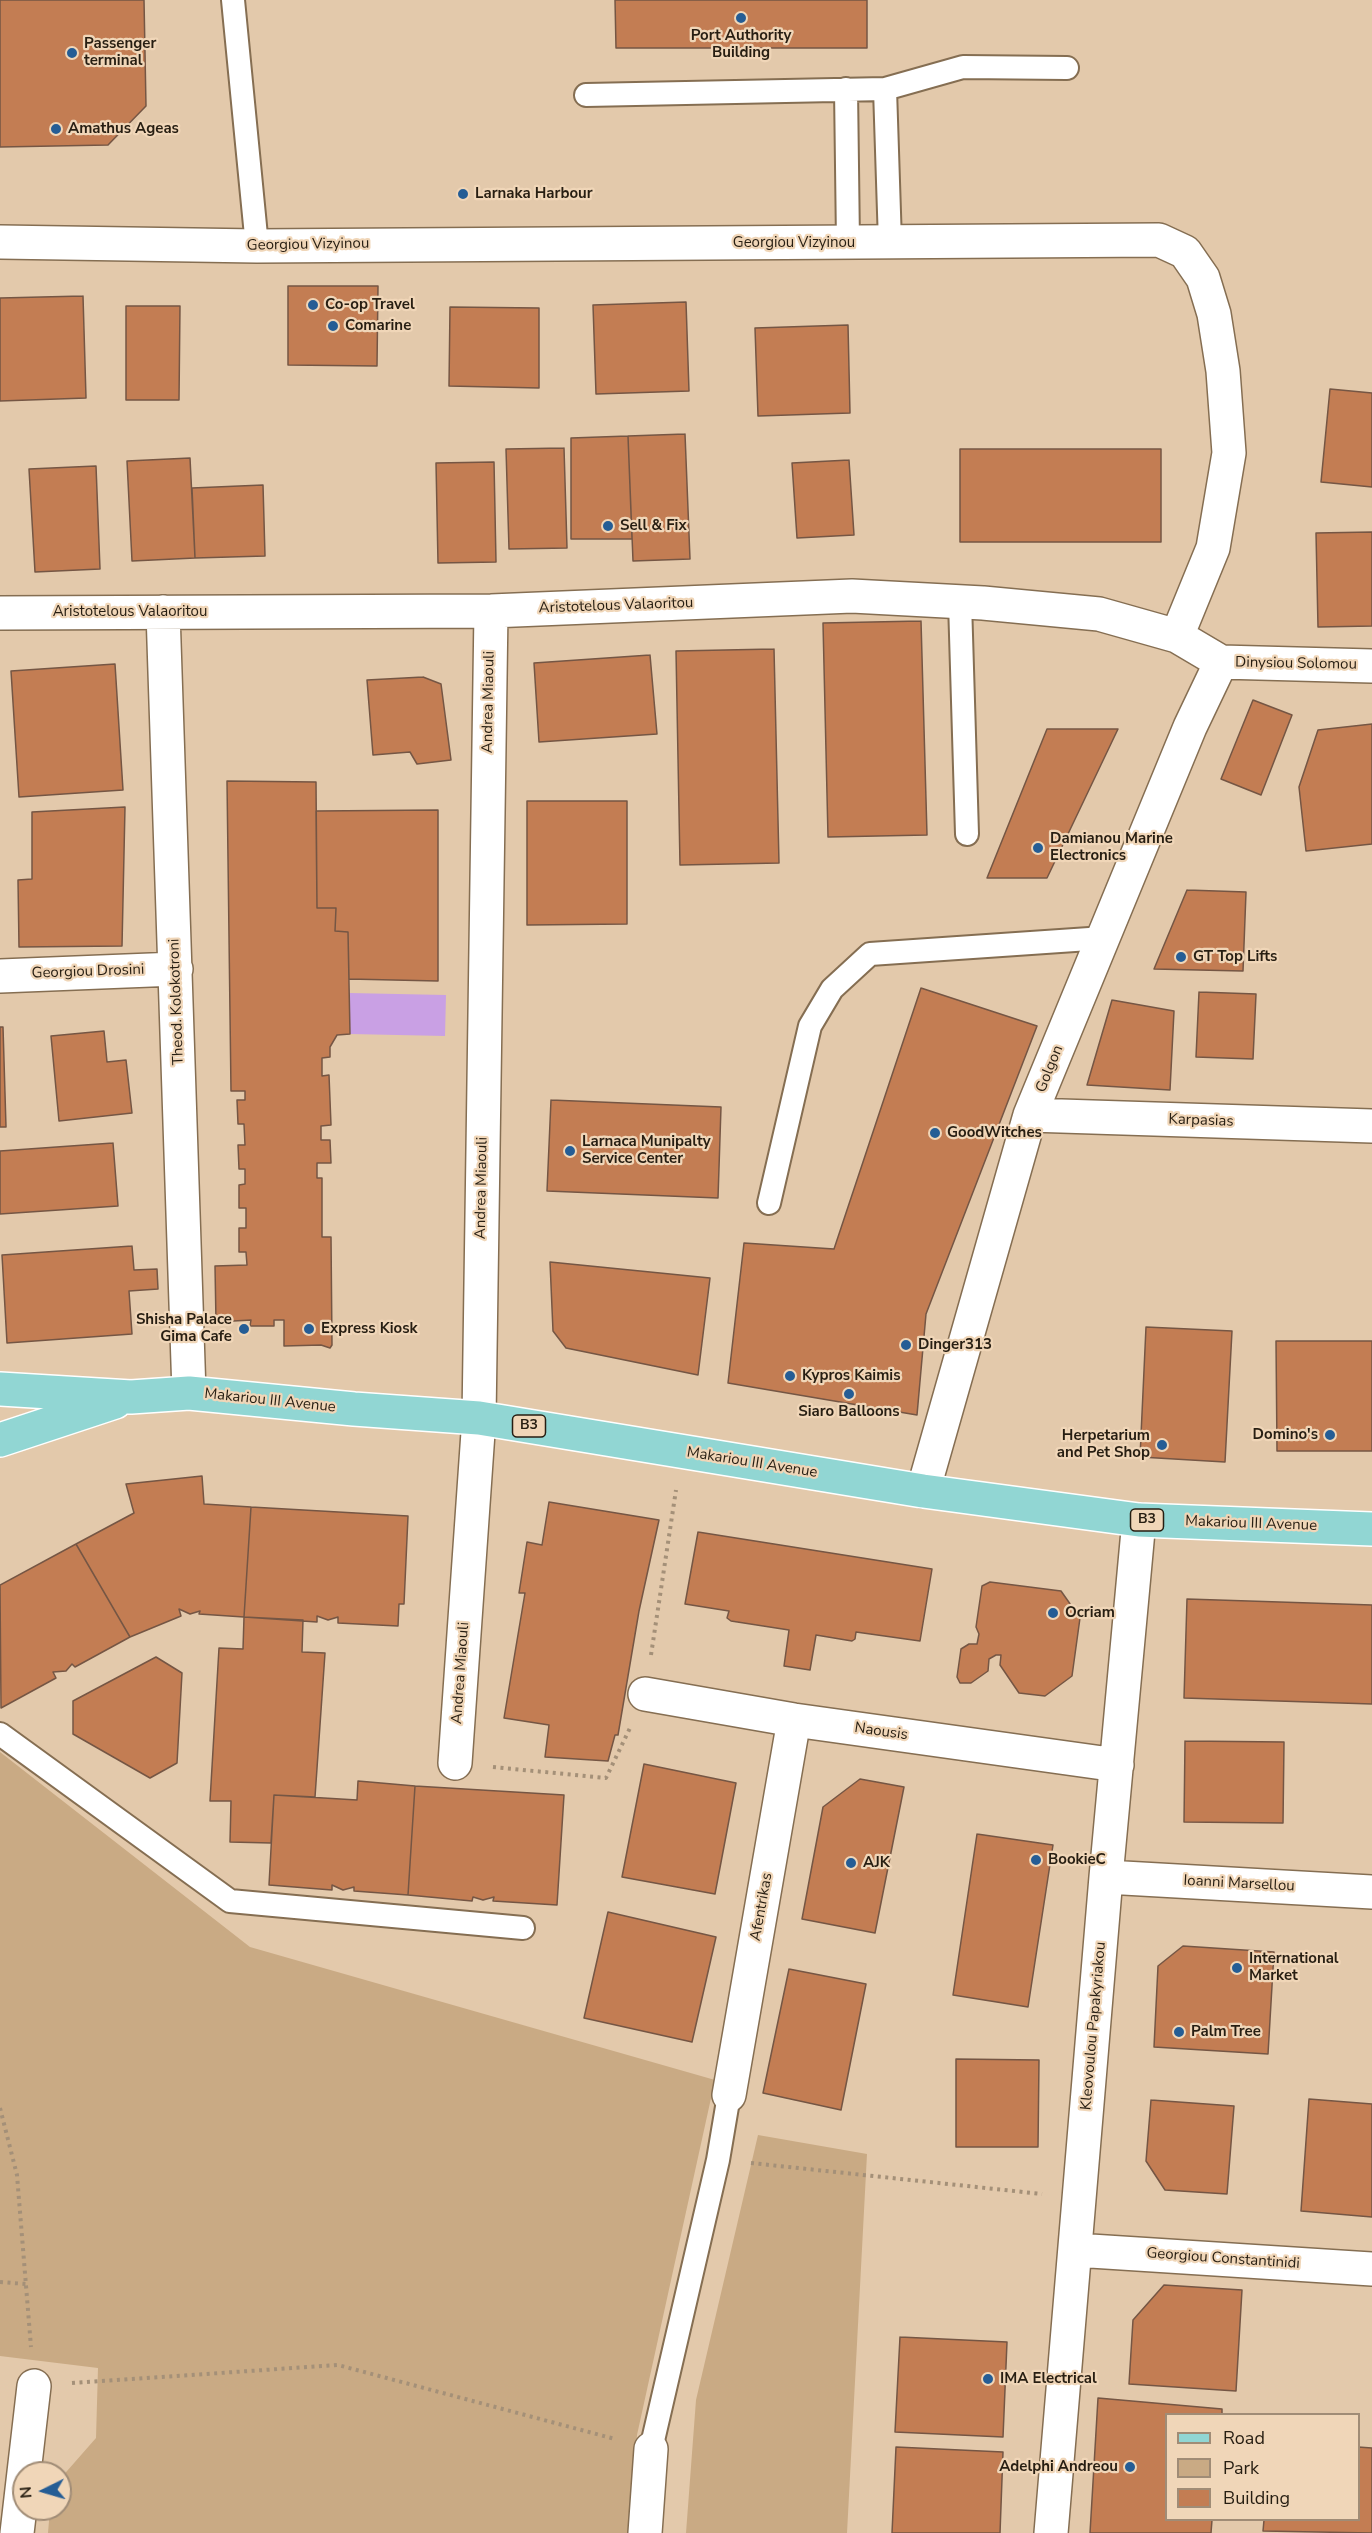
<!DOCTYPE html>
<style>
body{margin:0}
#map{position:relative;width:1372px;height:2533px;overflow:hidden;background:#e3c9ab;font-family:"Nunito Sans",sans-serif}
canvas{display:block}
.legend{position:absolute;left:1165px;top:2413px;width:195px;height:108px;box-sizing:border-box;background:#f0d6b8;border:2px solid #a08c76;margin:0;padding:8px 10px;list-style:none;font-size:18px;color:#271e12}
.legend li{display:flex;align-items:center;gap:12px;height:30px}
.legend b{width:30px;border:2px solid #a08c76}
.north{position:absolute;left:12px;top:2461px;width:60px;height:60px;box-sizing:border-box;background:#f0d6b8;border:2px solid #a08c76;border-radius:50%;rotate:265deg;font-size:16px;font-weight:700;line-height:24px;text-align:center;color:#271e12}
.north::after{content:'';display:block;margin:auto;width:21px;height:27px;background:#255d95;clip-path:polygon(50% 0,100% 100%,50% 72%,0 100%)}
</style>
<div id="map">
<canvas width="1372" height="2533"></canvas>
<ul class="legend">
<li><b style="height:8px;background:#91d6d3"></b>Road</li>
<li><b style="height:16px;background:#c9aa84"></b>Park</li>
<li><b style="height:16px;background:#c37d53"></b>Building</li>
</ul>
<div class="north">N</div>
</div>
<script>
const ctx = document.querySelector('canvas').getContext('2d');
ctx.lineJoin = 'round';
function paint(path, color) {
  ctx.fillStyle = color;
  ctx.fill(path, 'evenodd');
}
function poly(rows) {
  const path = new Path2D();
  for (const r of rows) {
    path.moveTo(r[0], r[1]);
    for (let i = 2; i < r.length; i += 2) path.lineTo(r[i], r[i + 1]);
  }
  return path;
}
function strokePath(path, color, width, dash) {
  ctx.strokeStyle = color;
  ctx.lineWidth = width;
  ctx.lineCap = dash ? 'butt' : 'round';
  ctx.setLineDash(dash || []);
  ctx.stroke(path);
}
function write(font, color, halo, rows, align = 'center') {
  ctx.font = font + ' "Nunito Sans",sans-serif';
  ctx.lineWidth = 4.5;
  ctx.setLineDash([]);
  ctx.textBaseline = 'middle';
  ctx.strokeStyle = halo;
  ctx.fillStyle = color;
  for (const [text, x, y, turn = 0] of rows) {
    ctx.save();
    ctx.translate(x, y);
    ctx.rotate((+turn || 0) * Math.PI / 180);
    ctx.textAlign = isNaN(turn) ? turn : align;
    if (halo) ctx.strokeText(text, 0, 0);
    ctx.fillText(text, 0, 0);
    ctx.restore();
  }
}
const green = poly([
 [0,1752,250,1947,715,2080,637,2435,630,2533,48,2533,50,2509,60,2509,60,2479,96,2438,98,2368,0,2356],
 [758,2135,867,2154,847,2533,686,2533,696,2400]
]);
const water = poly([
 [349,993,446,995,445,1036,350,1034]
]);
const building = poly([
 [0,0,144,0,146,106,108,145,0,147,0,0],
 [615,0,867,0,867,48,616,48,615,0],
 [288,286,378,286,377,366,288,365,288,286],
 [83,296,86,398,0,401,0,298,83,296],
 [686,302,689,391,596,394,593,305,686,302],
 [126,306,180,306,179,400,126,400,126,306],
 [450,307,539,308,539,388,449,386,450,307],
 [848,325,850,413,758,416,755,328,848,325],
 [1330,389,1372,393,1372,487,1321,482,1330,389],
 [685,434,690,559,633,561,628,436,685,434],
 [628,436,632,539,571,539,571,438,628,436],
 [564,448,567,548,509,549,506,449,564,448],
 [960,449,1161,449,1161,542,960,542,960,449],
 [190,458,195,558,132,561,127,461,190,458],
 [849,460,854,535,797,538,792,463,849,460],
 [494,462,496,562,438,563,436,463,494,462],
 [96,466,100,569,35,572,29,469,96,466],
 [263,485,265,556,195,558,192,488,263,485],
 [1372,532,1372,626,1318,627,1316,533,1372,532],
 [921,621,927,835,828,837,823,623,921,621],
 [774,649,779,863,680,865,676,651,774,649],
 [650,655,657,734,539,742,534,663,650,655],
 [115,664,123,790,19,797,11,671,115,664],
 [423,677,441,684,451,760,417,764,410,752,373,755,367,680,423,677],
 [1253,700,1292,715,1261,795,1221,779,1253,700],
 [1372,724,1372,844,1306,851,1299,787,1318,730,1372,724],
 [1047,729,1118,729,1047,878,987,878,1047,729],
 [227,781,316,782,317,908,336,908,335,931,348,932,350,1034,337,1035,330,1047,330,1057,322,1058,322,1076,329,1075,331,1125,321,1126,321,1140,330,1140,331,1163,317,1163,317,1178,322,1178,322,1237,331,1237,332,1345,330,1348,321,1345,284,1346,284,1320,274,1320,274,1326,250,1326,251,1320,216,1322,215,1266,247,1265,246,1252,239,1252,239,1228,246,1228,246,1208,239,1208,239,1185,245,1184,245,1169,239,1169,238,1145,245,1145,244,1124,238,1124,237,1100,245,1100,245,1091,231,1091,227,781],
 [527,801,627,801,627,924,527,925,527,801],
 [125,807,122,946,19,947,18,880,32,879,32,812,125,807],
 [438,810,438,981,349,979,348,932,335,931,336,908,317,908,316,811,438,810],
 [1187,890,1246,892,1243,971,1154,969,1187,890],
 [921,988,1037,1026,926,1314,917,1415,728,1383,744,1243,834,1249,921,988],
 [1199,992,1256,994,1253,1059,1196,1057,1199,992],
 [1112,1000,1174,1011,1170,1090,1087,1085,1112,1000],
 [0,1027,3,1027,6,1127,0,1127,0,1027],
 [104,1031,107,1062,126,1060,132,1113,59,1121,51,1036,104,1031],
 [551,1100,721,1107,718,1198,547,1191,551,1100],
 [113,1143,118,1206,0,1214,0,1151,113,1143],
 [132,1246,134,1270,157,1269,158,1289,129,1291,132,1334,7,1343,2,1255,132,1246],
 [550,1262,710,1278,698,1375,566,1348,553,1331,550,1262],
 [1146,1327,1232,1331,1225,1462,1140,1457,1146,1327],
 [1276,1341,1372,1341,1372,1451,1277,1451,1276,1341],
 [202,1476,204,1504,251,1507,244,1617,199,1614,200,1611,190,1614,179,1609,181,1616,130,1637,76,1544,134,1513,126,1484,202,1476],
 [549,1502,659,1520,639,1611,618,1735,615,1735,608,1761,545,1757,549,1725,504,1718,525,1593,519,1593,527,1542,542,1545,549,1502],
 [251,1507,408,1516,404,1604,399,1604,398,1626,338,1623,338,1617,328,1620,317,1616,317,1622,244,1617,251,1507],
 [698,1532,932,1569,920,1641,856,1632,855,1639,852,1641,816,1635,810,1670,784,1666,789,1630,731,1621,727,1618,729,1611,685,1604,698,1532],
 [76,1544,130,1637,75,1667,72,1664,66,1671,53,1672,56,1678,1,1708,0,1585,76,1544],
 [990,1582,1061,1591,1080,1618,1072,1676,1045,1696,1019,1693,1000,1665,1001,1655,996,1655,989,1659,988,1671,971,1683,960,1683,957,1677,961,1649,969,1644,977,1644,979,1634,976,1627,982,1586,990,1582],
 [1187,1599,1372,1605,1372,1704,1184,1698,1187,1599],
 [244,1617,303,1620,302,1652,325,1653,315,1797,274,1795,271,1843,230,1842,231,1801,210,1801,219,1648,243,1649,244,1617],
 [156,1657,182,1673,177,1763,150,1778,73,1734,73,1701,156,1657],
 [1185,1741,1284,1742,1283,1823,1184,1822,1185,1741],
 [644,1764,736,1783,715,1894,622,1877,644,1764],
 [860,1779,904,1787,875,1933,802,1919,823,1807,860,1779],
 [358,1781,415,1786,408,1895,354,1891,354,1887,343,1890,332,1885,332,1890,269,1885,274,1795,357,1800,358,1781],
 [415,1786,564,1795,557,1905,493,1901,494,1897,483,1900,473,1897,472,1901,408,1895,415,1786],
 [977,1834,1053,1845,1028,2007,953,1995,977,1834],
 [608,1912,716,1937,692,2042,584,2018,608,1912],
 [1183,1946,1274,1952,1268,2054,1154,2047,1158,1966,1183,1946],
 [789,1969,866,1984,841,2110,763,2093,789,1969],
 [956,2059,1039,2060,1038,2147,956,2147,956,2059],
 [1309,2099,1372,2104,1372,2217,1301,2211,1309,2099],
 [1151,2100,1234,2106,1227,2194,1165,2190,1146,2161,1151,2100],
 [1164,2285,1242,2290,1236,2391,1129,2384,1133,2320,1164,2285],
 [900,2337,1007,2342,1003,2437,895,2432,900,2337],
 [1098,2398,1222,2409,1222,2414,1166,2414,1166,2520,1212,2520,1211,2533,1090,2533,1098,2398],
 [896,2447,1003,2452,1000,2533,892,2533,896,2447],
 [1358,2447,1372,2448,1372,2533,1263,2531,1264,2520,1358,2520,1358,2447]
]);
const path = poly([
 [651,1655,676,1490],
 [493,1767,606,1778,630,1728],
 [0,2108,17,2175,31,2347],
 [751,2163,1042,2194],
 [0,2282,26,2284],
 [72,2383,338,2365,615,2439]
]);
const service = poly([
 [233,0,257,246],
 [846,89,848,243],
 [885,89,890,243],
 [586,95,885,89,963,67,1067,68],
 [960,602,967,834],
 [769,1203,810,1026,832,989,870,954,1104,938],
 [0,1734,230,1901,523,1928],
 [651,2449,718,2160,729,2095]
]);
const minor = poly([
 [0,242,257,246,1159,240,1185,252,1203,278,1214,314,1223,371,1229,453,1213,548,1177,636],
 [163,612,189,1393],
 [0,613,491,611,852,596,983,603,1099,614,1177,636,1221,662,1372,666],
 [0,976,176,969],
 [1030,1115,1372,1126],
 [923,1491,1030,1115,1190,727,1221,662],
 [645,1694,794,1720,1117,1765],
 [455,1763,479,1418,491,611],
 [1106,1877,1372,1892],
 [729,2095,794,1720],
 [1075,2250,1372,2269],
 [17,2533,34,2386],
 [645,2533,651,2449],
 [1051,2533,1106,1877,1139,1520]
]);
const primary = poly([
 [0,1389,131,1397,189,1393,354,1409,479,1418,923,1491,1139,1520,1372,1529],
 [0,1440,115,1402]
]);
const markers = [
 [741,18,6,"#255d95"],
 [72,53,6,"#255d95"],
 [56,129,6,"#255d95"],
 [463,194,6,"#255d95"],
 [313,305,6,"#255d95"],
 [333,326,6,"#255d95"],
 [608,526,6,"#255d95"],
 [1038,848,6,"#255d95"],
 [1181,957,6,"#255d95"],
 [935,1133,6,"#255d95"],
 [570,1151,6,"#255d95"],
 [244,1329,6,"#255d95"],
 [309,1329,6,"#255d95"],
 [906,1345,6,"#255d95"],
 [790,1376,6,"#255d95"],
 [849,1394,6,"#255d95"],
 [1330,1435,6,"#255d95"],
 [1162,1445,6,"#255d95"],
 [1053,1613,6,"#255d95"],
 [1036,1860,6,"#255d95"],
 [851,1863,6,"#255d95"],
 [1237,1968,6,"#255d95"],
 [1179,2032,6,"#255d95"],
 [988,2379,6,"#255d95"],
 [1130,2467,6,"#255d95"]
];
const shields = [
 [529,1426,33],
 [1147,1520,33]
];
const shieldNames = [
 ["B3",529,1426],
 ["B3",1147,1520]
];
const poiNames = [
 ["Port Authority",741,36,"center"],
 ["Building",741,53,"center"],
 ["Passenger",84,44],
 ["terminal",84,61],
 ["Amathus Ageas",68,129],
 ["Larnaka Harbour",475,194],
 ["Co-op Travel",325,305],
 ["Comarine",345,326],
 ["Sell & Fix",620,526],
 ["Damianou Marine",1050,839],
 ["Electronics",1050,856],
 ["GT Top Lifts",1193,957],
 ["GoodWitches",947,1133],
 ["Larnaca Munipalty",582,1142],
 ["Service Center",582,1159],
 ["Shisha Palace",232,1320,"right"],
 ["Gima Cafe",232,1337,"right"],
 ["Express Kiosk",321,1329],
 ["Dinger313",918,1345],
 ["Kypros Kaimis",802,1376],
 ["Siaro Balloons",849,1412,"center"],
 ["Domino's",1318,1435,"right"],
 ["Herpetarium",1150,1436,"right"],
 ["and Pet Shop",1150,1453,"right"],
 ["Ocriam",1065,1613],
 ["BookieC",1048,1860],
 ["AJK",863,1863],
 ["International",1249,1959],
 ["Market",1249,1976],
 ["Palm Tree",1191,2032],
 ["IMA Electrical",1000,2379],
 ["Adelphi Andreou",1118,2467,"right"]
];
const streetNames = [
 ["Georgiou Vizyinou",794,243],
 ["Georgiou Vizyinou",308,245,-1],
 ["Aristotelous Valaoritou",616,606,-2],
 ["Aristotelous Valaoritou",130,612],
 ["Dinysiou Solomou",1296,664,1],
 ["Andrea Miaouli",489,702,-89],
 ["Georgiou Drosini",88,972,-2],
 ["Theod. Kolokotroni",177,1002,-92],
 ["Golgon",1050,1069,-68],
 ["Karpasias",1201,1121,2],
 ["Andrea Miaouli",482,1188,-89],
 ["Makariou III Avenue",270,1401,6],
 ["Makariou III Avenue",752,1463,9],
 ["Makariou III Avenue",1251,1524,2],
 ["Andrea Miaouli",461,1673,-86],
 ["Naousis",881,1732,8],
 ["Ioanni Marsellou",1239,1884,3],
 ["Afentrikas",762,1907,-80],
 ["Kleovoulou Papakyriakou",1094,2026,-85],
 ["Georgiou Constantinidi",1223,2259,4]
];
paint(green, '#c9aa84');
paint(water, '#c9a0e4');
paint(building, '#c37d53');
strokePath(building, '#755644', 1.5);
strokePath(service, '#856e52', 26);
strokePath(minor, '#856e52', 36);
strokePath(primary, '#fff', 36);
strokePath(path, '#a49078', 4, [3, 4.5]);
strokePath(service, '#fff', 22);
strokePath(minor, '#fff', 33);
strokePath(primary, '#91d6d3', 33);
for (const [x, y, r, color] of markers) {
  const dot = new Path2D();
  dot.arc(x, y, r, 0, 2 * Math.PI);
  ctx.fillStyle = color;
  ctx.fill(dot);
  strokePath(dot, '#f0d6b8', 2);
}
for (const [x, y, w] of shields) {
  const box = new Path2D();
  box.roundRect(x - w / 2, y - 11, w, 22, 4.5);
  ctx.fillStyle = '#f0d6b8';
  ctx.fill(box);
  strokePath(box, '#271e12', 1.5);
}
write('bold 14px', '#271e12', null, shieldNames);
write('bold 15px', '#271e12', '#f0d6b8', poiNames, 'left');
write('15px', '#271e12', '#f0d6b8', streetNames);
</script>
